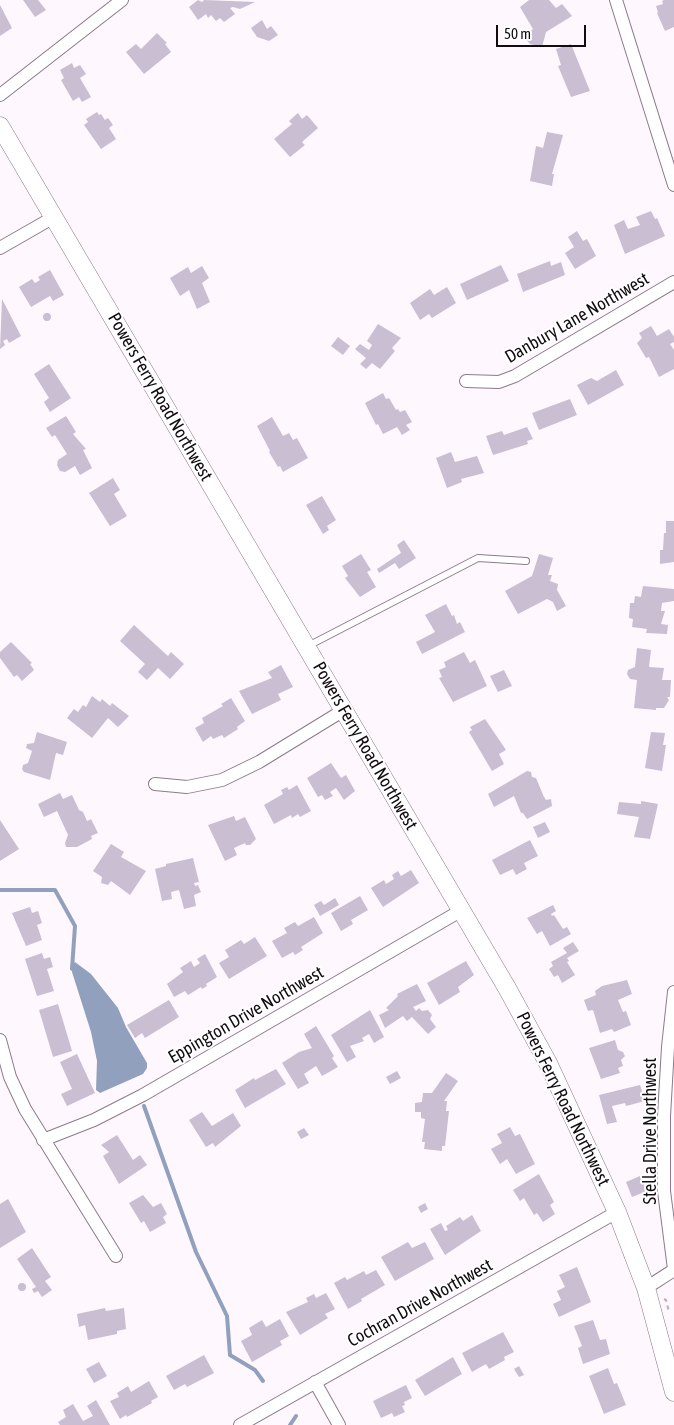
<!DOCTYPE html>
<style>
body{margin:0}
#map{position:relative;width:674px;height:1425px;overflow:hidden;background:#fff7fe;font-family:"Asap Condensed",sans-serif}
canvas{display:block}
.scale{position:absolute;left:496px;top:25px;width:90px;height:22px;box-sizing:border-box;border:2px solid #120c11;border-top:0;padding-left:6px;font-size:15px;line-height:18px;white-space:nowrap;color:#120c11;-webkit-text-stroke:4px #fff;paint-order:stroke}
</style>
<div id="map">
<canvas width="674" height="1425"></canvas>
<div class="scale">50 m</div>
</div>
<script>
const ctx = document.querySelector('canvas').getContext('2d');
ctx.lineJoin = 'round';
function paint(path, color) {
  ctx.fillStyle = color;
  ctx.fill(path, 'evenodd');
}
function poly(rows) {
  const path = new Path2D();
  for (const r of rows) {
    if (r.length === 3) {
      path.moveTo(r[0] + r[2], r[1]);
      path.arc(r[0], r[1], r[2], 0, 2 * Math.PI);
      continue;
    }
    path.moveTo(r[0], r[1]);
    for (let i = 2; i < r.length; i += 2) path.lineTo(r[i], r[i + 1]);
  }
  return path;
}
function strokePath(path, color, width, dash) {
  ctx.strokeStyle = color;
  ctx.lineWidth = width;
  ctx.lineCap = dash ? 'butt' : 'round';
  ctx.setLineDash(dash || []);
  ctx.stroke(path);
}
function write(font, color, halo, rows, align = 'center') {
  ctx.font = font + ' "Asap Condensed",sans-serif';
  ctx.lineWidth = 4;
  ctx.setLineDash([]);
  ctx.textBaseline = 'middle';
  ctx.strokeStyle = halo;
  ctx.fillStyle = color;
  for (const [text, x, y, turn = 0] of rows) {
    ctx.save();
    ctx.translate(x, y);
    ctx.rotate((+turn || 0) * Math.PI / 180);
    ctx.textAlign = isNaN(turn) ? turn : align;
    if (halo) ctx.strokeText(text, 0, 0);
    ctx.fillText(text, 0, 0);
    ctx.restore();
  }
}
const water = poly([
 [75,962,91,974,118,1008,126,1027,147,1063,147,1068,143,1074,100,1093,96,1090,97,1061,91,1032,72,972,72,966]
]);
const stream = poly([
 [0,890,55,890,75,926,72,969],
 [144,1106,196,1252,227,1316,230,1355,255,1370,263,1381],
 [290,1425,296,1416]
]);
const building = poly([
 [23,0,38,0,46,10,35,17],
 [198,0,202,2,204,0,255,2,240,9,233,7,230,8,235,14,224,22,220,18,216,21,211,15,208,18,206,14,198,20,189,7],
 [529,0,549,0,556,8,562,4,572,16,546,32,542,47,530,44,526,39,528,33,533,29,520,7],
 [664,0,674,0,674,27,665,31,657,13,658,12,656,6,663,4,662,1],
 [0,5,12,28,0,36],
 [262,20,267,29,271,26,278,35,269,41,257,37,251,28],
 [157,33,167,43,165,44,171,52,144,74,126,52,136,44,141,49],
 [571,44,590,91,571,97,558,66,561,65,556,49],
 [72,63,74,68,80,65,86,74,80,78,91,97,82,102,79,97,73,101,61,80,64,78,60,70],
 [97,112,99,115,101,114,105,120,108,118,113,125,109,128,116,139,101,149,84,125,88,122,86,119],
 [298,113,302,119,307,115,318,128,302,142,305,145,290,157,274,139,292,124,289,121],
 [547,132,563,135,552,174,554,174,552,186,530,181,536,146,543,148],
 [651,211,655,219,657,218,665,236,625,254,614,225,624,220,628,229,640,225,636,217],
 [577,231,583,241,587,239,596,256,575,269,565,253,574,247,568,237],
 [550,261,551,266,561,262,565,275,523,292,517,274],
 [501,265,509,281,467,300,460,284],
 [202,266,209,278,202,283,210,302,197,309,189,290,180,296,170,278,188,267,191,273],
 [50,270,64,295,53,301,50,296,31,307,19,287,32,279,35,283,40,280,38,277],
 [447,287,456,303,432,318,429,314,420,320,410,303,430,289,434,295],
 [2,299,21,336,9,343,7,339,3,341,5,345,0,349],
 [47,317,4],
 [378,324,401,338,392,348,395,351,380,369,372,363,366,369,360,364,366,358,355,349,360,344,369,350,372,345,367,341],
 [651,326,657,336,669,329,674,337,674,342,670,344,674,350,674,369,659,377,649,357,646,358,637,343,642,338,639,333],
 [338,337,350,346,343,355,331,346],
 [49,364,71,398,50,412,44,402,49,398,34,374],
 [616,370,624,385,588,405,577,385,591,378,597,381],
 [383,393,386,399,389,398,396,410,398,409,400,412,405,410,412,422,406,425,410,430,402,435,397,427,383,434,378,424,376,425,365,403],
 [570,399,577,415,539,430,532,413],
 [66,416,76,432,73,434,86,449,83,450,92,468,80,475,75,466,65,472,60,471,57,465,58,460,67,454,55,435,52,437,46,428],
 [272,417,283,436,289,433,293,440,297,438,308,458,283,472,280,466,278,467,269,452,270,451,257,426],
 [527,427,533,439,527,441,528,444,493,455,486,436,502,431,504,435],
 [451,452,455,462,477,456,484,473,461,479,462,482,447,488,436,458],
 [113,478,120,490,114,494,127,516,110,526,89,493],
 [322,496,336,520,327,526,329,530,323,534,306,505],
 [666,521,674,521,674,562,660,564,660,550,663,550,664,533,666,533],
 [404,540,416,558,399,569,395,563,379,573,377,569,401,553,397,545],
 [361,554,371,570,367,572,376,587,360,597,345,578,348,576,342,566],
 [539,554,553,558,548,575,552,575,550,581,558,584,557,590,566,606,557,611,553,602,547,599,518,614,505,591,532,576],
 [643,586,674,589,674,601,662,603,661,611,665,611,661,624,668,625,667,634,646,633,647,629,632,627,633,619,629,618,630,603,634,603,635,596,641,597],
 [446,604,452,616,454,615,457,624,460,622,465,632,422,654,416,642,435,632,425,615],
 [134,625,168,656,171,652,184,664,170,679,158,668,147,680,138,672,145,664,120,641],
 [11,642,32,663,30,664,34,670,22,681,17,675,14,677,0,658,0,652],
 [637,648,651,650,649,667,664,668,662,680,671,680,670,697,667,697,669,700,664,708,656,708,656,710,634,708,637,680,630,679,627,674,628,670,635,667],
 [464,652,470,663,475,660,487,686,453,702,439,678,442,677,439,670,446,667,444,662],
 [281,665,293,687,278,694,281,700,252,714,239,691,272,678,268,672],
 [504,670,512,686,498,692,490,676],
 [92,696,100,702,102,699,110,706,112,703,129,716,118,727,108,718,92,738,67,718,74,709,78,712,83,705,86,707],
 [231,698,245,721,237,727,238,729,224,738,222,735,213,739,211,736,203,742,195,728,204,723,202,718,223,706,221,704],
 [485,719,506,750,499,754,504,764,492,771,469,732,472,730,470,727],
 [37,732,67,742,63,755,56,753,50,780,24,772,22,769,23,765,28,763,32,751,26,748,27,744,34,743],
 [651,732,665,733,663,745,666,745,662,771,645,768],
 [331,763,341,778,346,775,355,791,344,800,336,788,330,792,333,796,325,800,322,795,318,797,307,778],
 [527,771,531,772,532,777,536,778,544,797,546,800,551,799,552,806,527,819,523,813,521,813,514,796,494,807,488,794],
 [297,785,311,811,300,817,298,814,292,818,291,815,274,824,264,805,283,794,281,790,287,787,289,790],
 [60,793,63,799,72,795,79,810,83,812,87,821,91,819,98,833,91,836,92,839,77,847,66,847,65,843,68,835,57,811,44,817,38,804],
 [641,801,658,804,650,839,634,837,639,817,617,814,619,802,641,804],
 [234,816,236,821,245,817,256,839,250,845,246,845,245,843,234,848,237,855,225,861,208,825],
 [0,820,19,849,0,861],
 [545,822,550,832,538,838,533,827],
 [530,840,538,856,524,863,527,869,516,875,513,869,500,875,492,860],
 [111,844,124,852,121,857,146,871,130,895,111,881,108,885,101,883,102,877,93,871],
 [193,858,199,882,194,883,195,886,198,885,201,892,194,895,196,906,184,909,179,890,171,892,172,899,162,901,155,869,166,866,166,864],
 [411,870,419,883,383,907,371,888,384,880,386,884,394,879,392,875,398,871,401,876],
 [360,896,368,910,351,920,353,924,341,931,331,913],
 [335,898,339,905,320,916,314,905,321,901,324,905],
 [553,905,556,911,551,914,552,916,554,915,563,929,567,927,571,934,550,946,542,931,537,934,527,918],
 [30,907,32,913,38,911,42,923,37,925,42,940,26,946,12,913],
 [314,917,323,933,301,947,303,950,295,955,293,952,282,958,272,941,287,933,284,928,295,922,298,926],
 [255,937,267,956,229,979,219,963,229,957,225,950,241,940,244,944],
 [573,942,579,951,567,958,569,961,567,962,575,975,562,983,558,975,554,977,549,969,553,966,551,962,567,953,563,948],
 [42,953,44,959,50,957,53,967,47,969,54,991,37,996,25,959],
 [205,954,217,977,206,984,207,986,202,989,201,987,188,995,185,991,174,997,167,984,183,972,180,968,191,961,194,967,200,963,197,959],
 [466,961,474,975,458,987,460,992,439,1005,427,983],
 [627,980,632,994,618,1000,623,1012,626,1011,631,1025,614,1032,612,1029,600,1033,593,1010,588,1011,584,1000,596,995,595,991,602,986],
 [417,984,426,1001,413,1007,416,1011,419,1008,422,1011,428,1010,432,1015,430,1019,436,1027,428,1034,412,1017,407,1021,403,1016,385,1028,379,1015,389,1010,386,1008,398,996,397,994],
 [169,1000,179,1017,145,1038,142,1033,135,1038,127,1025],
 [58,1004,72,1051,53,1057,39,1010],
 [370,1010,384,1037,374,1043,369,1034,362,1038,364,1041,350,1046,356,1057,347,1062,331,1035],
 [316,1026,334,1056,332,1058,338,1067,322,1076,316,1066,304,1074,309,1083,298,1089,282,1063,299,1052,312,1048,304,1034],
 [615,1040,618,1050,623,1052,625,1056,621,1060,623,1066,618,1068,620,1073,601,1079,589,1048],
 [77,1054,95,1093,67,1106,61,1094,72,1089,60,1062],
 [276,1069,286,1084,245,1108,235,1090,254,1078,255,1080],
 [397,1071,401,1078,390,1084,386,1077],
 [446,1073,458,1081,444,1101,447,1101,446,1111,449,1111,445,1146,442,1146,442,1151,424,1149,425,1142,422,1142,425,1119,421,1118,421,1112,415,1112,415,1103,422,1102,423,1093,432,1093],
 [640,1085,645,1101,626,1106,625,1103,612,1106,617,1122,607,1124,599,1095],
 [202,1112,212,1126,233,1113,241,1126,215,1147,213,1143,206,1147,189,1120],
 [510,1127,515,1136,520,1134,535,1164,516,1174,507,1159,500,1164,491,1149,502,1143,497,1134],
 [304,1128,309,1135,301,1139,297,1132],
 [117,1135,133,1160,140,1155,147,1165,119,1184,103,1156,109,1152,101,1145],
 [539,1174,554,1202,550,1205,555,1214,543,1222,537,1213,534,1215,524,1198,520,1201,513,1190],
 [640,1176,647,1191,632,1197,626,1182],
 [143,1195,153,1207,161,1203,167,1214,163,1217,166,1223,150,1232,144,1221,141,1223,129,1203],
 [8,1199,26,1232,0,1248,0,1204],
 [425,1203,428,1209,421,1213,418,1207],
 [472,1215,481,1231,445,1255,430,1229,441,1223,445,1231,448,1230,446,1226,460,1217,463,1221],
 [408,1242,412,1248,425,1242,434,1259,395,1281,381,1257],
 [32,1248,51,1277,45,1281,52,1290,42,1297,38,1291,34,1293,32,1289,36,1287,17,1259],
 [577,1267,591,1302,559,1317,553,1304,561,1300,557,1291,565,1287,559,1275],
 [376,1270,385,1285,361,1299,362,1301,348,1309,334,1283,345,1277,347,1280,364,1271,366,1275],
 [22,1287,4],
 [326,1293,335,1309,325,1314,328,1318,300,1335,286,1312,308,1302,306,1298,314,1294,316,1298],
 [105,1308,106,1311,124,1308,126,1329,117,1331,117,1334,88,1340,85,1325,79,1327,77,1314],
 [280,1319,289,1336,280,1341,282,1345,252,1362,241,1341,252,1335,249,1328,262,1320,266,1327],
 [593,1320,600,1340,606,1339,610,1354,583,1364,578,1348,582,1346,574,1326],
 [503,1332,514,1352,504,1357,505,1360,489,1369,486,1364,472,1372,462,1353],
 [204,1355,214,1373,187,1387,185,1384,174,1390,166,1376],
 [453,1357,462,1374,425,1396,415,1380],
 [99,1362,107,1376,94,1383,86,1369],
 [519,1366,524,1375,519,1377,514,1369],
 [608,1368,614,1384,617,1383,626,1405,604,1414,589,1376],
 [149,1381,158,1397,151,1401,152,1403,127,1417,126,1415,120,1419,110,1401,119,1397,117,1393,128,1386,131,1392],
 [406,1385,412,1398,404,1402,405,1405,402,1406,405,1412,394,1417,392,1413,381,1418,373,1401],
 [96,1400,110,1425,60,1425,58,1422,66,1417,63,1410,73,1404,83,1421,93,1416,87,1406]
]);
const path = poly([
 [664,1299,666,1300,669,1312]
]);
const lane = poly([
 [308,646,478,558,526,561]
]);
const street = poly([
 [616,0,674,185],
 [0,95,122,0],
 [0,248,54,217],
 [466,381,499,382,515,376,674,282],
 [155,784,187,787,222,780,259,762,344,710],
 [674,992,668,1047,664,1116,664,1191,674,1269],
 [0,1040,10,1077,25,1109,116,1256],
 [43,1140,94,1120,143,1095,462,910],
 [646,1288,674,1270],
 [315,1382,339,1425],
 [240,1425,617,1212]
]);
const secondary = poly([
 [0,126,507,988,548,1063,617,1212,646,1288,674,1392]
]);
const streetNames = [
 ["Danbury Lane Northwest",577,318,-30],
 ["Powers Ferry Road Northwest",160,397,60],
 ["Powers Ferry Road Northwest",365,746,60],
 ["Eppington Drive Northwest",246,1015,-30],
 ["Powers Ferry Road Northwest",563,1099,64],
 ["Stella Drive Northwest",650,1131,-90],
 ["Cochran Drive Northwest",420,1303,-29]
];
paint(water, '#91a1bd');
strokePath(stream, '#91a1bd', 4);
paint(building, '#c9bed2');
strokePath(lane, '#8c7b8a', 8);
strokePath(street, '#8c7b8a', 14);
strokePath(secondary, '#8c7b8a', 19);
strokePath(path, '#b7b0b6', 2, [4, 4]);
strokePath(lane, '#fff', 6);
strokePath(street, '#fff', 12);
strokePath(secondary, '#fff', 18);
write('18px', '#120c11', '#fff', streetNames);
</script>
